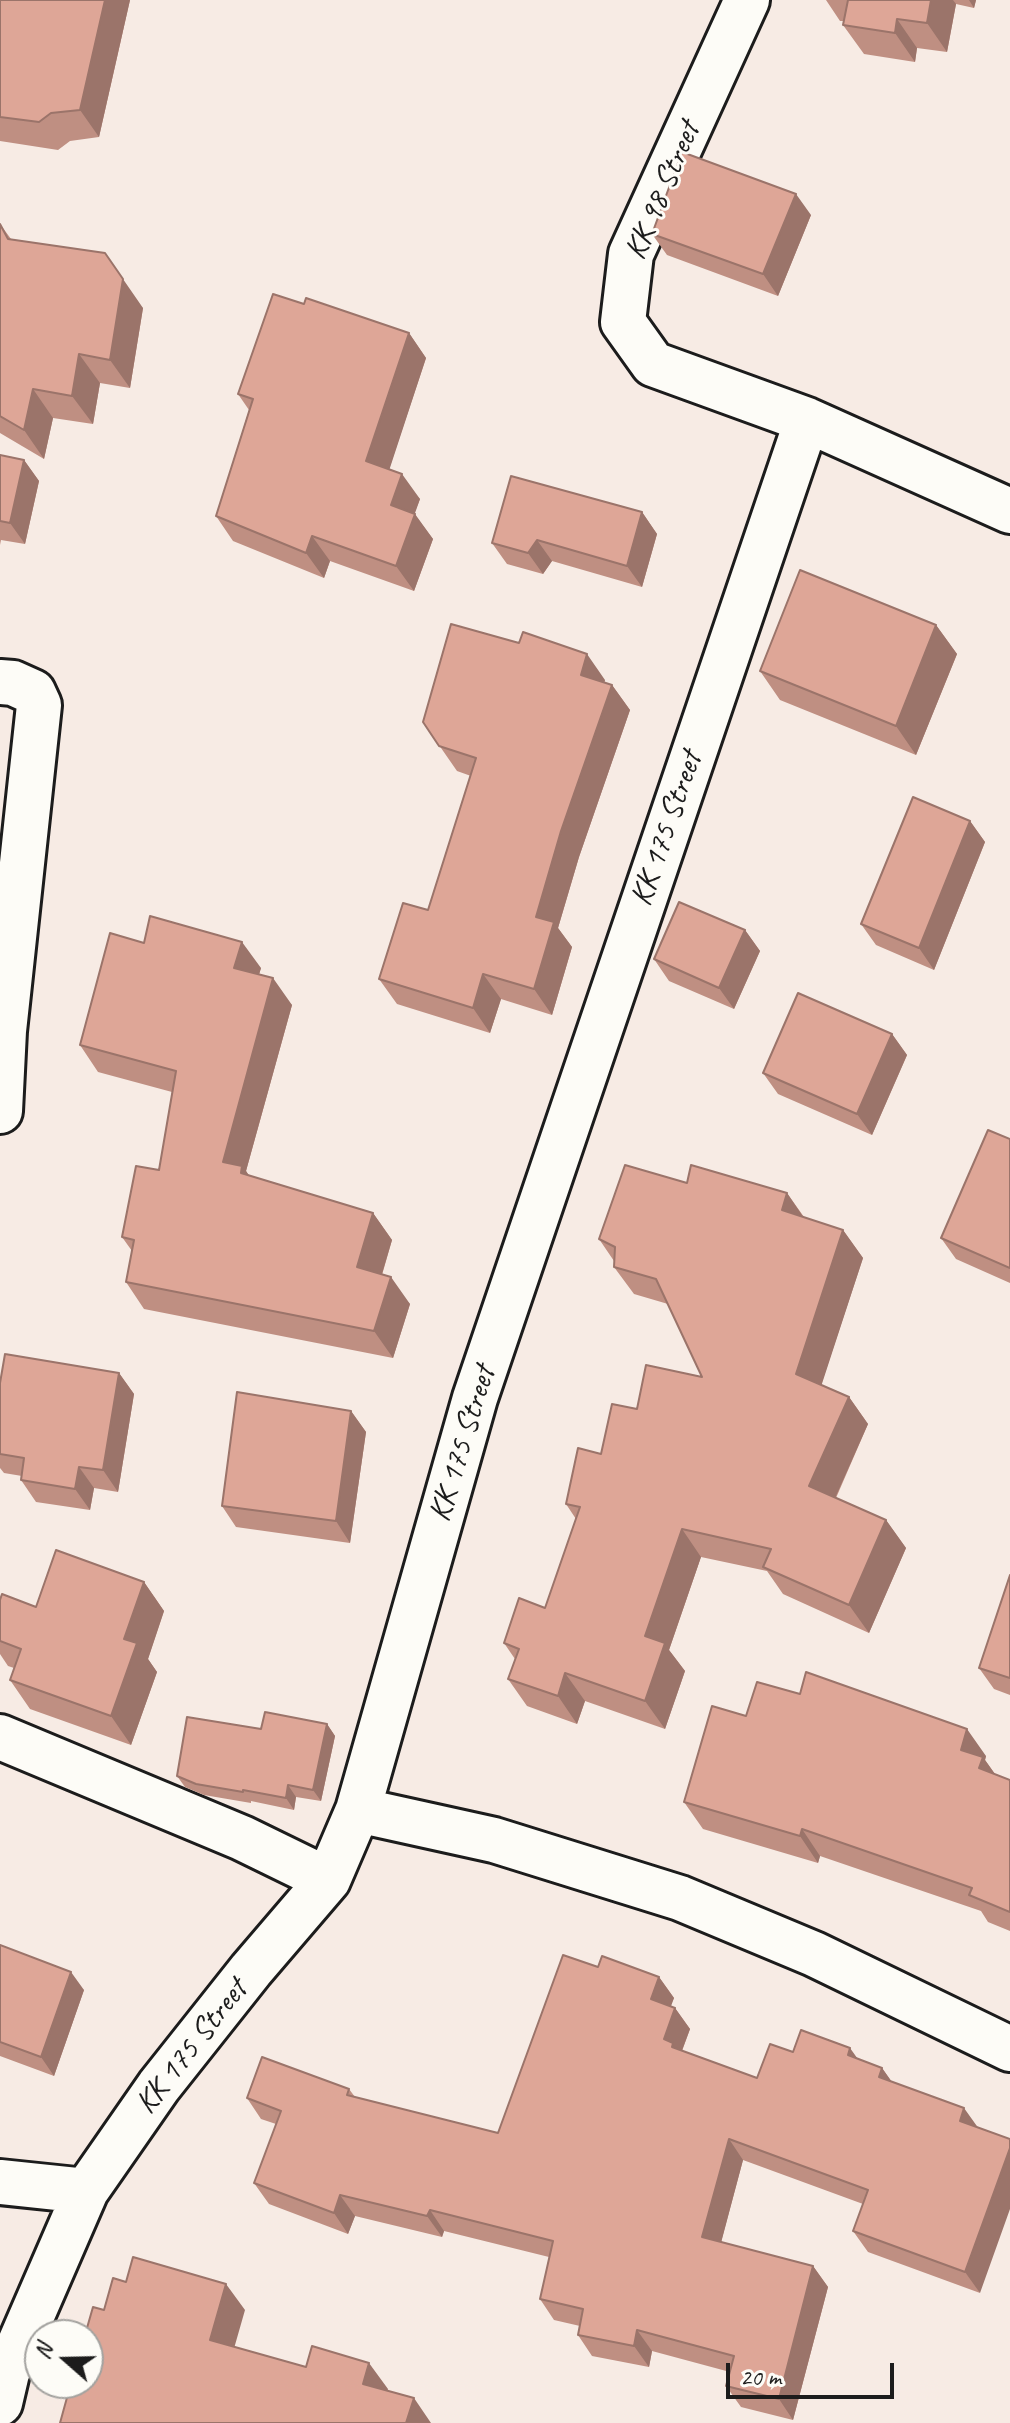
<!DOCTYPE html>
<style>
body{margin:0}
#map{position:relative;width:1010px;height:2423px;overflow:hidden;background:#f7ebe4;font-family:Caveat,sans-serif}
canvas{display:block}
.north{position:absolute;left:24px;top:2319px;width:80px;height:80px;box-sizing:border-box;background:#fdfcf7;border:2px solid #a3a29f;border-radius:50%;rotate:290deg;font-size:22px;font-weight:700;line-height:32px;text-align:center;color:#1c1c1c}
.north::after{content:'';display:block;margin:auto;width:28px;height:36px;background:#1c1c1c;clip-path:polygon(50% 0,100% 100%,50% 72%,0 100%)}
.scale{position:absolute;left:726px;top:2363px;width:168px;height:36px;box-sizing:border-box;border:4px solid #1c1c1c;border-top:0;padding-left:10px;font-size:24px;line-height:28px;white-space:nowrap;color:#1c1c1c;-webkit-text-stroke:6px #fdfcf7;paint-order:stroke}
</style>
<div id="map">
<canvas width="1010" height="2423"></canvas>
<div class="north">N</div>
<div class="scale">20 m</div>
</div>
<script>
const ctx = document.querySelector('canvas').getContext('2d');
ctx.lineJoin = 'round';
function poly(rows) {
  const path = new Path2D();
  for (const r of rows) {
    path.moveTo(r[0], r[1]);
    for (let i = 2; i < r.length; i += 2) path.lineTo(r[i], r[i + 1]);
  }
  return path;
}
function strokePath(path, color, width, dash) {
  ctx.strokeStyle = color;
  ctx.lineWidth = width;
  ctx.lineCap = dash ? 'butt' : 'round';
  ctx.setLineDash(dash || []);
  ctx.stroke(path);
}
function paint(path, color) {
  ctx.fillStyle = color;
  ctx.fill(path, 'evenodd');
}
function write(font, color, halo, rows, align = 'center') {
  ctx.font = font + ' Caveat,sans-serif';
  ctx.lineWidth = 6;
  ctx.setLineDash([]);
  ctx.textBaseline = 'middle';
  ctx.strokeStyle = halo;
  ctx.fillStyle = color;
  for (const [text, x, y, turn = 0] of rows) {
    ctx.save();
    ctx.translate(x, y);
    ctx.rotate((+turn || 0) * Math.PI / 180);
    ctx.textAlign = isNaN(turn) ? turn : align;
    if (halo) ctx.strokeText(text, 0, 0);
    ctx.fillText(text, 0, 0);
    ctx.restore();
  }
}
const minor = poly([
 [747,0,631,254,623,322,653,364,807,420,1010,511],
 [0,682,13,683,33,692,39,705,4,1031,0,1111],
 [0,1737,242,1838,328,1880],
 [358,1810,494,1840,680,1898,814,1954,1010,2049],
 [0,2182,86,2191],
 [0,2403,7,2373,86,2191,159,2086,251,1970,328,1880,358,1810,475,1398,807,420]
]);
const wall = poly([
 [0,0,130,0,99,137,70,141,58,150,0,141],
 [826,0,976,0,974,8,956,4,947,52,917,48,915,62,864,54,843,25,844,21,840,21],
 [811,215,778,296,667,255,652,234],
 [0,224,11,239,143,308,130,388,100,383,93,424,53,418,44,459,0,433],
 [304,304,409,333,426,358,389,469,420,499,414,514,433,539,414,591,330,561,324,578,233,541,216,516,249,410,238,394],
 [0,455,24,460,39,481,25,544,1,540,0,545],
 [642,512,657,534,642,587,552,561,543,574,507,564,492,543],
 [936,625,957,654,916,755,780,700,760,671],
 [605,680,604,683,612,685,630,710,579,857,558,928,572,947,552,1015,501,999,490,1033,397,1004,379,979,428,910,471,776,457,771,423,722],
 [970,821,985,842,934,970,876,945,861,924],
 [745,930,760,951,734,1009,669,981,654,959],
 [144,943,261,968,259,974,292,1005,246,1171,249,1176,373,1213,392,1240,382,1275,410,1304,393,1358,144,1309,126,1282,132,1251,122,1237,159,1170,172,1092,98,1072,80,1045],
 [892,1034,907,1055,872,1135,778,1094,763,1073],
 [1010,1139,1010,1283,956,1259,941,1238],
 [687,1183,787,1193,804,1217,843,1230,863,1258,821,1385,849,1397,868,1424,836,1498,886,1520,906,1548,869,1633,783,1594,767,1571,701,1557,669,1650,685,1671,665,1729,585,1701,577,1724,527,1706,508,1679,515,1659,504,1643,545,1608,576,1519,566,1504,601,1454,637,1409,702,1377,668,1304,634,1294,614,1267,614,1261,599,1239],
 [119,1373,134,1394,118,1492,94,1488,90,1510,36,1502,21,1480,22,1476,4,1473,0,1468,0,1383],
 [351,1411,366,1432,350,1543,236,1527,222,1506],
 [1010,1575,1010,1695,994,1689,979,1668],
 [144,1582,164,1611,148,1659,157,1672,131,1745,30,1709,10,1680,14,1668,8,1666,0,1654,0,1600,36,1607],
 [746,1716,986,1756,985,1760,995,1774,1010,1780,1010,1931,988,1922,981,1911,820,1856,818,1863,703,1829,684,1802],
 [327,1724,335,1736,321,1801,296,1797,294,1810,251,1801,251,1803,204,1795,185,1787,177,1776,261,1729],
 [0,1945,84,1990,54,2076,0,2056],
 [598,1967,659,1977,674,1998,670,2006,675,2008,690,2029,682,2051,757,2078,793,2052,858,2059,882,2068,891,2081,980,2293,868,2252,853,2231,863,2204,743,2160,721,2242,813,2266,828,2287,793,2420,741,2407,726,2386,730,2372,652,2351,649,2367,592,2356,578,2335,580,2326,554,2320,540,2299,549,2257,444,2231,442,2237,355,2216,348,2234,269,2204,254,2183,276,2124,261,2119,247,2098,349,2089,355,2097,498,2133]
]);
const shadedWall = poly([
 [105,0,130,0,99,137,80,110],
 [931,0,953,0,956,4,947,52,927,23],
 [969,0,976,0,974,8],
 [897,19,917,48,915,62,895,33],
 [796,194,811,215,778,296,763,274],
 [105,253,143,308,130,388,110,360],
 [409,333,426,358,384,486,366,461],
 [79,354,100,383,93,424,72,396],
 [33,389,53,418,44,459,24,430],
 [24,460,39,481,25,544,10,523],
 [402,474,420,499,409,530,391,505],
 [642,512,657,534,642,587,627,566],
 [415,514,433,539,414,591,396,566],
 [312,536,330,561,324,578,306,553],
 [537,540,552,561,543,574,528,553],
 [936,625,957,654,916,755,896,726],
 [587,654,605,680,599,700,581,675],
 [612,685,630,710,579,857,558,928,572,947,552,1015,534,989,536,917,561,831],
 [970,821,985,842,934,970,919,948],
 [745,930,760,951,734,1009,719,988],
 [242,942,261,968,253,995,234,968],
 [483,974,501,999,490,1033,473,1008],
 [273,978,292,1005,246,1171,261,1193,223,1162],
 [892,1034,907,1055,872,1135,857,1114],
 [787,1193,806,1221,782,1210],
 [373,1213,392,1240,376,1294,357,1267],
 [843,1230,863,1258,816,1402,796,1374],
 [391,1277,410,1304,393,1358,374,1331],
 [119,1373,134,1394,118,1492,103,1470],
 [849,1397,868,1424,828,1514,809,1486],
 [351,1411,366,1432,350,1543,336,1521],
 [79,1467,94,1488,90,1510,75,1489],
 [886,1520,906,1548,869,1633,849,1605],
 [682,1529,701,1557,669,1650,685,1671,665,1729,645,1701,645,1636],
 [144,1582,164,1611,148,1659,157,1672,131,1745,111,1716,124,1639],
 [565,1673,585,1701,577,1724,558,1696],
 [327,1724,335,1736,321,1801,313,1790],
 [967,1729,986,1756,985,1760,1002,1784,981,1771,961,1750],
 [288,1785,296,1797,294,1810,286,1798],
 [802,1829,820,1856,818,1863,800,1836],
 [71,1972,84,1990,54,2076,41,2057],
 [659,1977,674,1998,666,2020,651,1999],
 [675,2008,690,2029,681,2053,688,2064,664,2039],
 [850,2048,865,2069,848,2055],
 [882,2068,897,2089,879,2077],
 [964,2108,979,2129,960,2121],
 [729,2139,743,2160,717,2258,702,2237],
 [1010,2148,1010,2209,980,2293,965,2272],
 [340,2195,355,2216,348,2234,334,2213],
 [430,2210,444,2231,442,2237,427,2216],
 [813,2266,828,2287,793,2420,779,2399],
 [226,2284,245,2310,229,2366,210,2340],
 [637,2330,652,2351,649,2367,634,2346],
 [369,2363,388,2389,382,2410,363,2384],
 [414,2398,431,2423,406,2423]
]);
const building = poly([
 [0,0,105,0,80,110,51,113,39,122,0,117,0,0],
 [848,0,931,0,927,23,897,19,895,33,843,25,848,0],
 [682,152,796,194,763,274,652,234,682,152],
 [0,224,8,239,105,253,123,279,110,360,79,354,72,396,33,389,24,430,0,416,0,224],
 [273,294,304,304,306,298,409,333,366,461,402,474,391,505,415,514,396,566,312,536,306,553,216,516,253,399,238,394,273,294],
 [0,455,24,460,10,523,0,521,0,455],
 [511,476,642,512,627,566,537,540,528,553,492,543,511,476],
 [800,570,936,625,896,726,760,671,800,570],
 [451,624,519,643,523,632,587,654,581,675,612,685,561,831,536,917,554,922,534,989,483,974,473,1008,379,979,403,903,428,910,476,758,439,746,423,722,451,624],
 [913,797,970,821,919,948,861,924,913,797],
 [679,902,745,930,719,988,654,959,679,902],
 [150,916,242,942,234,968,273,978,223,1162,242,1166,241,1173,373,1213,357,1267,391,1277,374,1331,126,1282,134,1240,122,1237,136,1166,159,1170,176,1071,80,1045,110,933,144,943,150,916],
 [798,993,892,1034,857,1114,763,1073,798,993],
 [988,1130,1010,1139,1010,1268,941,1238,988,1130],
 [625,1165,687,1183,691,1165,787,1193,782,1210,843,1230,796,1374,849,1397,809,1486,886,1520,849,1605,763,1567,771,1549,682,1529,645,1636,665,1643,645,1701,565,1673,558,1696,508,1679,519,1649,504,1643,519,1598,545,1608,580,1507,566,1504,578,1448,601,1454,612,1404,637,1409,646,1365,702,1377,656,1279,614,1267,615,1247,599,1239,625,1165],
 [5,1354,119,1373,103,1470,79,1467,75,1489,21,1480,24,1458,0,1454,0,1383,5,1354],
 [237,1392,351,1411,336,1521,222,1506,237,1392],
 [56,1550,144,1582,124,1639,137,1643,111,1716,10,1680,21,1649,0,1641,0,1600,2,1594,36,1607,56,1550],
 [1010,1575,1010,1678,979,1668,1010,1575],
 [806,1672,967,1729,961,1750,983,1757,979,1768,1010,1780,1010,1912,969,1895,972,1888,802,1829,800,1836,684,1802,712,1706,746,1716,757,1682,800,1694,806,1672],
 [265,1712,327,1724,313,1790,288,1785,286,1798,243,1790,243,1792,196,1784,177,1776,187,1717,261,1729,265,1712],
 [0,1945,71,1972,41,2057,0,2042,0,1945],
 [563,1955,598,1967,602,1956,659,1977,651,1999,675,2008,664,2039,673,2043,672,2047,757,2078,770,2044,793,2052,801,2030,850,2048,848,2055,882,2068,879,2077,964,2108,960,2121,1010,2139,1010,2148,965,2272,853,2231,868,2190,729,2139,702,2237,813,2266,779,2399,726,2386,734,2356,637,2330,634,2346,578,2335,583,2309,540,2299,553,2241,430,2210,427,2216,340,2195,334,2213,254,2183,281,2111,247,2098,262,2057,349,2089,347,2095,498,2133,563,1955],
 [133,2257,226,2284,210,2340,306,2367,312,2346,369,2363,363,2384,414,2398,406,2423,60,2423,71,2383,88,2383,88,2335,85,2335,93,2307,104,2310,113,2278,126,2282,133,2257]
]);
const streetNames = [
 ["KK 98 Street",663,191,-67],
 ["KK 175 Street",667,829,-71],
 ["KK 175 Street",463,1444,-73],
 ["KK 175 Street",192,2047,-52]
];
strokePath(minor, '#1c1c1c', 50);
strokePath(minor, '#fdfcf7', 44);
paint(wall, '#bf8f82');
paint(shadedWall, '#9b746a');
paint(building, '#dea697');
strokePath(building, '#9b746a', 2);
write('32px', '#1c1c1c', '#fdfcf7', streetNames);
</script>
